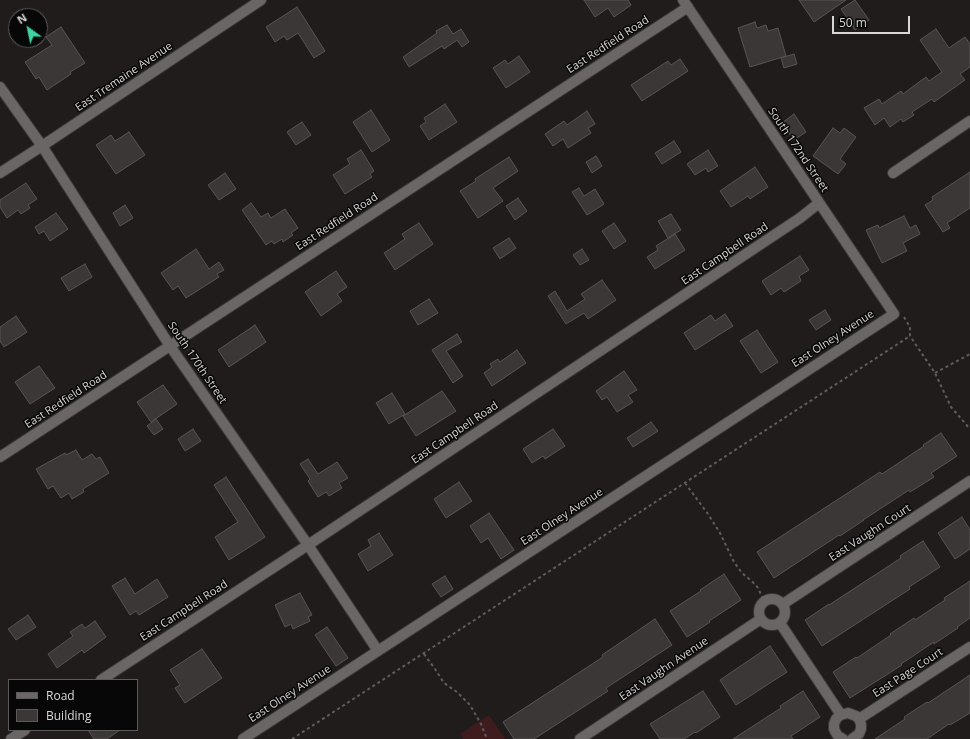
<!DOCTYPE html>
<style>
body{margin:0}
#map{position:relative;width:970px;height:739px;overflow:hidden;background:#201c1c;font-family:"Open Sans",sans-serif}
canvas{display:block}
.legend{position:absolute;left:8px;top:679px;width:130px;height:52px;box-sizing:border-box;background:#080707;border:1px solid #5c5a5a;margin:0;padding:5px 7px;list-style:none;font-size:12px;color:#d9d6d6}
.legend li{display:flex;align-items:center;gap:8px;height:20px}
.legend b{width:20px;border:1px solid #5c5a5a}
.north{position:absolute;left:8px;top:8px;width:40px;height:40px;box-sizing:border-box;background:#080707;border:1px solid #5c5a5a;border-radius:50%;rotate:327deg;font-size:11px;font-weight:700;line-height:16px;text-align:center;color:#d9d6d6}
.north::after{content:'';display:block;margin:auto;width:14px;height:18px;background:#3ed4a3;clip-path:polygon(50% 0,100% 100%,50% 72%,0 100%)}
.scale{position:absolute;left:832px;top:16px;width:78px;height:18px;box-sizing:border-box;border:2px solid #d9d6d6;border-top:0;padding-left:5px;font-size:12px;line-height:14px;white-space:nowrap;color:#d9d6d6;-webkit-text-stroke:3px #080707;paint-order:stroke}
</style>
<div id="map">
<canvas width="970" height="739"></canvas>
<ul class="legend">
<li><b style="height:5px;background:#6a6666"></b>Road</li>
<li><b style="height:11px;background:#3b3737"></b>Building</li>
</ul>
<div class="north">N</div>
<div class="scale">50 m</div>
</div>
<script>
const ctx = document.querySelector('canvas').getContext('2d');
ctx.lineJoin = 'round';
function paint(path, color) {
  ctx.fillStyle = color;
  ctx.fill(path, 'evenodd');
}
function poly(rows) {
  const path = new Path2D();
  for (const r of rows) {
    if (r.length === 3) {
      path.moveTo(r[0] + r[2], r[1]);
      path.arc(r[0], r[1], r[2], 0, 2 * Math.PI);
      continue;
    }
    path.moveTo(r[0], r[1]);
    for (let i = 2; i < r.length; i += 2) path.lineTo(r[i], r[i + 1]);
  }
  return path;
}
function strokePath(path, color, width, dash) {
  ctx.strokeStyle = color;
  ctx.lineWidth = width;
  ctx.lineCap = dash ? 'butt' : 'round';
  ctx.setLineDash(dash || []);
  ctx.stroke(path);
}
function write(font, color, halo, rows, align = 'center') {
  ctx.font = font + ' "Open Sans",sans-serif';
  ctx.lineWidth = 3;
  ctx.setLineDash([]);
  ctx.textBaseline = 'middle';
  ctx.strokeStyle = halo;
  ctx.fillStyle = color;
  for (const [text, x, y, turn = 0] of rows) {
    ctx.save();
    ctx.translate(x, y);
    ctx.rotate((+turn || 0) * Math.PI / 180);
    ctx.textAlign = isNaN(turn) ? turn : align;
    if (halo) ctx.strokeText(text, 0, 0);
    ctx.fillText(text, 0, 0);
    ctx.restore();
  }
}
const green = poly([
 [489,715,505,739,463,739,460,734]
]);
const building = poly([
 [584,0,628,0,631,5,614,17,608,8,595,17,584,0],
 [799,0,846,0,814,22,799,0],
 [855,0,869,20,855,30,841,9,855,0],
 [297,7,325,51,314,58,298,33,287,40,284,36,275,42,266,27,297,7],
 [755,22,757,28,766,25,768,31,778,28,786,56,750,67,738,28,755,22],
 [447,25,453,34,461,29,469,42,462,47,457,40,444,49,442,46,409,67,403,57,437,33,436,31,447,25],
 [61,27,85,63,70,72,71,74,47,90,39,77,36,79,25,62,52,45,46,37,61,27],
 [936,29,949,48,965,37,970,44,970,67,960,74,965,80,934,102,932,99,912,112,914,115,903,122,901,119,890,127,884,118,875,125,864,108,879,99,882,104,901,91,903,94,926,77,929,81,942,72,920,40,936,29],
 [794,54,797,64,784,68,781,58,794,54],
 [519,56,530,72,506,88,493,68,505,60,508,64,519,56],
 [680,59,688,71,642,101,631,85,668,61,671,65,680,59],
 [445,104,457,122,429,140,420,126,426,122,424,118,445,104],
 [371,110,390,140,372,152,353,122,371,110],
 [587,111,595,124,588,128,591,133,568,148,563,139,553,146,545,134,564,121,567,125,587,111],
 [794,114,806,132,794,140,782,123,794,114],
 [302,122,311,135,296,145,287,132,302,122],
 [833,128,840,133,844,128,856,137,840,159,846,164,838,174,813,156,833,128],
 [129,132,145,155,116,174,96,145,111,135,115,141,129,132],
 [674,141,681,152,662,164,655,153,674,141],
 [361,150,374,171,370,174,372,177,345,194,333,175,350,164,347,159,361,150],
 [708,150,718,166,708,172,706,168,695,175,687,164,708,150],
 [596,156,602,166,592,173,586,162,596,156],
 [509,157,518,171,493,188,503,201,478,218,460,191,476,181,475,179,509,157],
 [755,167,768,187,750,199,748,196,731,207,720,191,755,167],
 [970,172,970,208,947,223,950,228,943,232,925,205,933,200,932,197,970,172],
 [225,173,236,189,219,200,208,185,225,173],
 [26,183,37,199,28,205,30,208,21,214,18,210,7,218,0,207,0,200,26,183],
 [579,188,584,196,595,189,604,204,587,215,572,192,579,188],
 [518,198,527,211,515,220,506,206,518,198],
 [251,203,261,217,268,213,271,218,285,209,298,228,291,233,293,235,283,242,282,239,274,244,272,241,266,245,242,210,251,203],
 [125,205,133,218,120,226,113,213,125,205],
 [56,213,68,229,50,241,44,231,39,234,35,227,56,213],
 [671,214,681,230,668,238,658,221,671,214],
 [904,216,910,228,916,225,920,234,903,243,907,251,882,263,866,230,878,225,879,228,904,216],
 [419,223,433,244,395,270,384,253,405,239,402,234,419,223],
 [614,223,626,241,614,249,602,231,614,223],
 [675,234,685,250,655,269,647,257,658,250,656,246,675,234],
 [509,238,516,248,500,259,493,248,509,238],
 [196,249,209,269,219,262,224,270,217,274,219,277,186,298,178,286,173,290,161,273,196,249],
 [582,249,589,260,580,265,573,255,582,249],
 [800,256,809,270,799,276,801,281,784,292,781,288,771,295,762,281,800,256],
 [85,264,92,277,69,291,61,278,85,264],
 [336,271,347,287,337,294,342,301,321,316,305,292,336,271],
 [602,280,616,300,588,319,584,313,566,324,548,296,555,291,567,311,585,299,581,294,602,280],
 [429,299,438,313,418,325,410,311,429,299],
 [825,310,831,320,816,330,809,320,825,310],
 [725,314,733,326,695,350,684,333,711,315,715,321,725,314],
 [16,316,27,332,4,347,0,341,0,327,16,316],
 [255,325,266,342,229,367,218,350,255,325],
 [757,330,778,362,761,373,740,341,757,330],
 [457,334,462,342,446,351,463,376,453,383,432,350,457,334],
 [517,350,526,363,492,386,484,373,492,367,490,364,498,359,500,362,517,350],
 [39,366,55,388,30,404,15,382,39,366],
 [624,371,637,390,628,395,633,402,617,412,607,397,602,400,596,391,624,371],
 [163,385,177,404,151,422,137,402,163,385],
 [442,391,456,411,416,436,403,416,442,391],
 [392,393,405,414,389,424,376,403,392,393],
 [156,419,163,429,154,435,147,426,156,419],
 [651,422,658,431,633,447,627,438,651,422],
 [193,429,201,441,185,451,178,439,193,429],
 [553,429,565,446,545,459,543,456,532,463,523,449,553,429],
 [941,433,957,456,931,473,934,477,910,492,909,490,863,520,864,520,840,536,839,535,774,578,757,552,880,472,882,474,924,446,923,445,941,433],
 [76,450,82,460,92,454,96,459,100,457,109,473,83,489,84,492,72,499,69,493,61,498,53,486,48,489,36,469,65,453,66,455,76,450],
 [308,459,318,474,337,462,348,478,339,483,342,488,329,496,326,492,318,497,308,481,310,479,300,464,308,459],
 [226,477,265,537,229,560,215,537,238,522,214,485,226,477],
 [459,482,472,501,446,518,434,499,459,482],
 [489,513,514,550,501,559,488,538,481,543,470,526,489,513],
 [962,517,970,530,970,549,955,559,938,533,962,517],
 [379,533,393,555,368,571,358,554,371,546,368,540,379,533],
 [923,541,940,567,909,587,910,589,822,646,805,620,829,604,829,605,901,558,900,556,923,541],
 [724,574,741,600,709,621,710,622,687,637,670,611,701,591,700,590,724,574],
 [445,576,453,589,441,597,432,584,445,576],
 [125,578,135,594,157,579,168,597,139,615,136,611,130,615,112,586,125,578],
 [970,581,970,618,957,627,958,628,934,644,934,642,901,664,902,665,850,698,833,672,856,657,857,658,891,635,890,634,914,618,915,620,945,600,944,598,970,581],
 [300,593,312,615,308,617,310,621,293,629,291,624,285,627,275,605,300,593],
 [28,615,36,627,16,640,8,629,28,615],
 [655,619,672,645,606,688,608,691,534,739,514,739,503,722,603,657,602,655,655,619],
 [95,621,106,637,84,653,82,650,57,668,48,654,73,636,70,632,82,624,85,628,95,621],
 [327,627,348,658,336,666,315,635,327,627],
 [770,646,787,672,736,705,720,680,770,646],
 [202,649,222,678,185,703,175,688,180,685,170,670,202,649],
 [970,675,970,713,950,725,949,724,927,739,875,739,905,719,904,717,927,702,928,703,970,675],
 [703,691,720,717,696,733,695,732,684,739,660,739,650,724,703,691],
 [803,691,820,717,791,736,793,739,733,739,781,708,780,706,803,691],
 [88,730,120,730,107,739,94,739,88,730]
]);
const path = poly([
 [904,317,910,327,910,336,935,373,951,407,970,429],
 [935,373,970,354],
 [685,483,708,514,720,533,734,562,742,573,755,584,758,588,764,601],
 [424,654,435,669,444,683,457,692,470,705,481,724,487,739],
 [292,739,910,336]
]);
const minor = poly([
 [0,87,42,146,170,346,308,545,378,651],
 [0,173,42,146,261,0],
 [893,173,970,121],
 [0,457,688,7],
 [772,612,13],
 [783,604,970,481],
 [780,623,841,715],
 [101,680,308,545,800,218,819,203],
 [859,719,970,647],
 [11,739,25,730],
 [243,739,894,314,683,0],
 [580,739,761,619],
 [843,739,838,736,836,733,834,729,834,724,836,719,840,715,848,713,856,716,859,719,861,724,861,729,859,734,852,739]
]);
const streetNames = [
 ["East Redfield Road",608,45,-33],
 ["East Tremaine Avenue",124,77,-34],
 ["South 172nd Street",798,150,56],
 ["East Redfield Road",337,222,-33],
 ["East Campbell Road",725,254,-34],
 ["East Olney Avenue",833,339,-33],
 ["South 170th Street",197,363,56],
 ["East Redfield Road",66,400,-33],
 ["East Campbell Road",455,433,-34],
 ["East Olney Avenue",562,517,-33],
 ["East Vaughn Court",870,533,-33],
 ["East Campbell Road",184,611,-33],
 ["East Vaughn Avenue",664,669,-34],
 ["East Page Court",908,673,-33],
 ["East Olney Avenue",290,694,-33]
];
paint(green, '#3e1c1e');
paint(building, '#3b3737');
strokePath(building, '#595454', 1);
strokePath(minor, '#3c3939', 12);
strokePath(path, '#5f5c5c', 2, [3, 3]);
strokePath(minor, '#6a6666', 10);
write('11px', '#d9d6d6', '#080707', streetNames);
</script>
